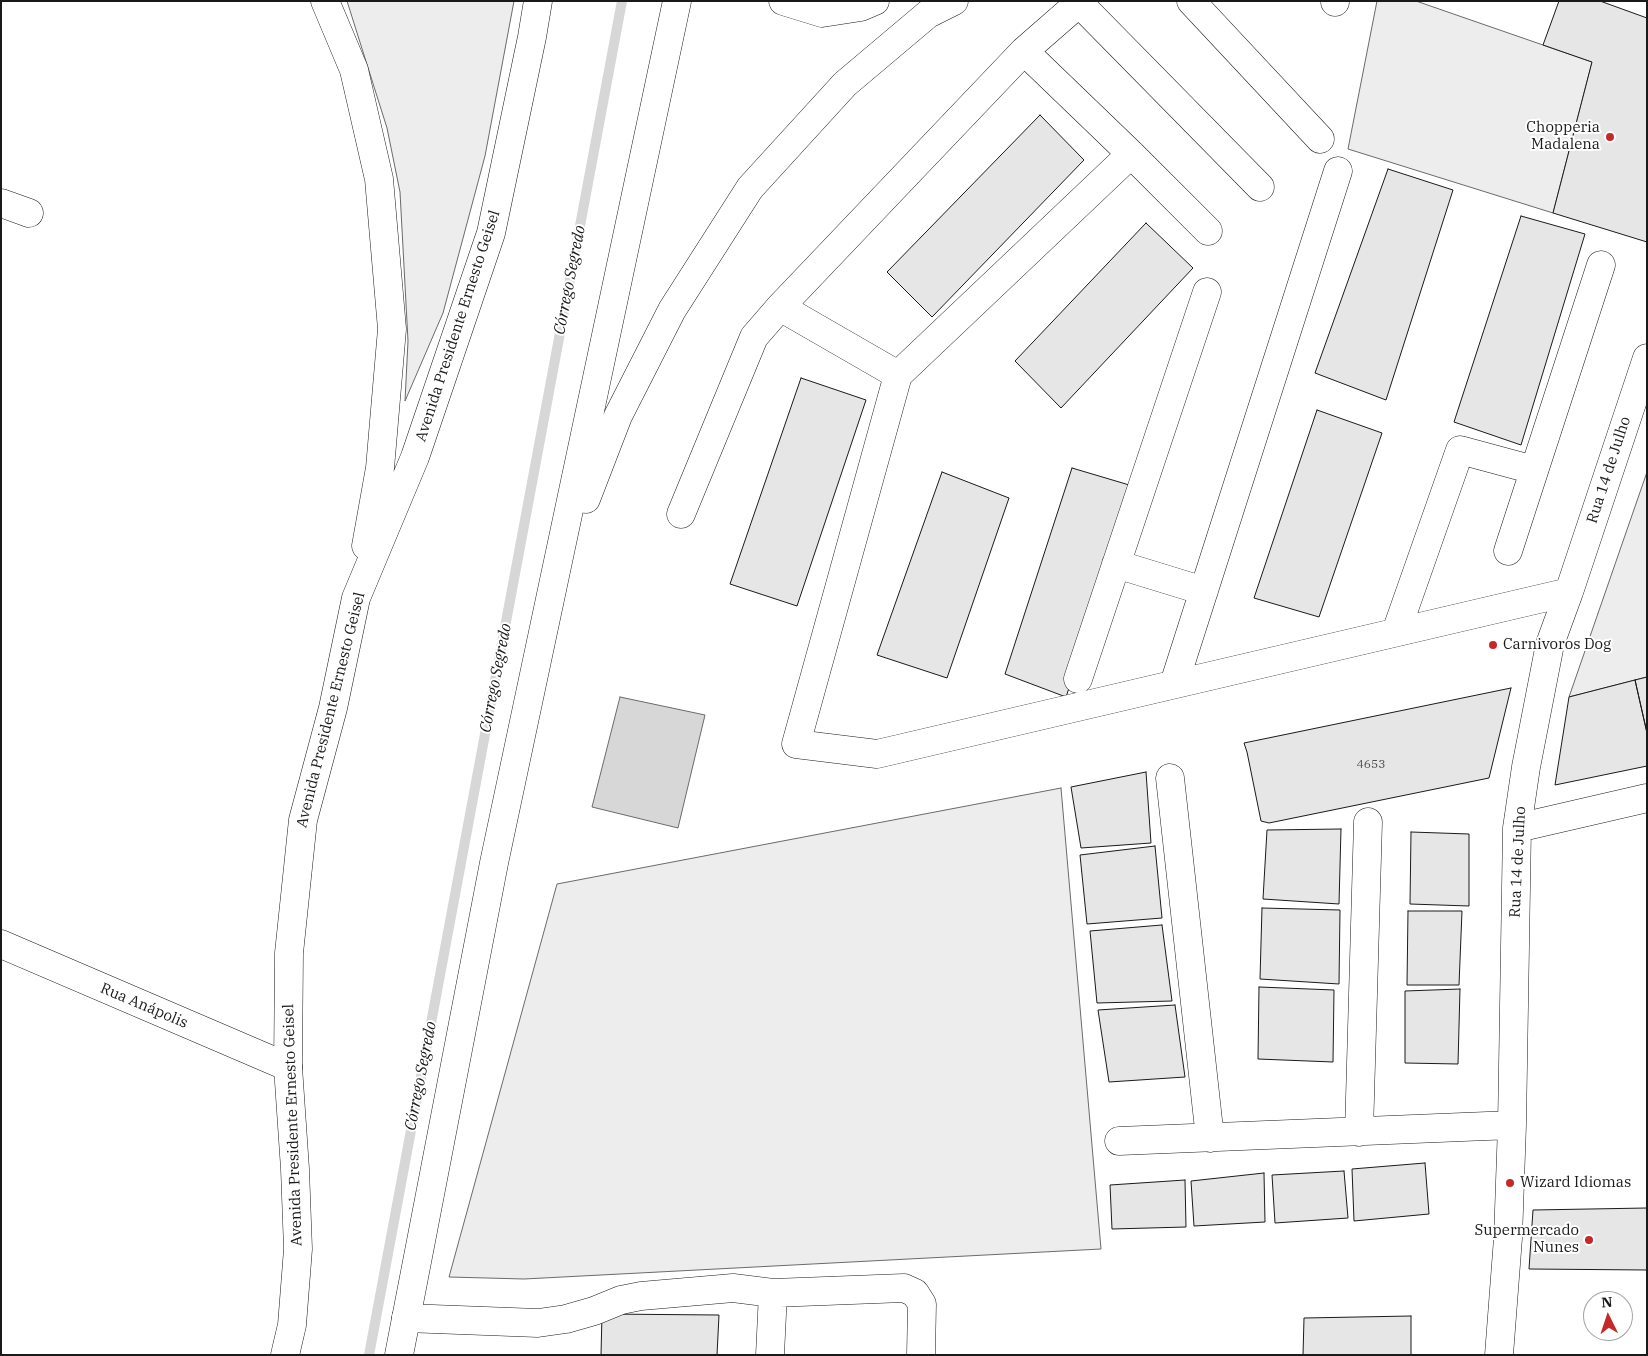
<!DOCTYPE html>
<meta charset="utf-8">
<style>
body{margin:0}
#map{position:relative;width:1648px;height:1356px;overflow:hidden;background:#fff;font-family:"IBM Plex Serif",serif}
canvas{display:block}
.frame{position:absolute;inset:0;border:2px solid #1a1a1a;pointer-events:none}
.north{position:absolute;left:1583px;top:1291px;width:50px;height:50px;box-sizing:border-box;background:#fff;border:1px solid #a3a3a3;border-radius:50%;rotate:356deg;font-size:14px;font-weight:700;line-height:20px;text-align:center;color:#1a1a1a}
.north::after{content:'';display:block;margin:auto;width:18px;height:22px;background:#c62828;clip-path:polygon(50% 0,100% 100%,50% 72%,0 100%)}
</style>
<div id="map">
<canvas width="1648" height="1356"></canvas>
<div class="frame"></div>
<div class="north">N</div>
</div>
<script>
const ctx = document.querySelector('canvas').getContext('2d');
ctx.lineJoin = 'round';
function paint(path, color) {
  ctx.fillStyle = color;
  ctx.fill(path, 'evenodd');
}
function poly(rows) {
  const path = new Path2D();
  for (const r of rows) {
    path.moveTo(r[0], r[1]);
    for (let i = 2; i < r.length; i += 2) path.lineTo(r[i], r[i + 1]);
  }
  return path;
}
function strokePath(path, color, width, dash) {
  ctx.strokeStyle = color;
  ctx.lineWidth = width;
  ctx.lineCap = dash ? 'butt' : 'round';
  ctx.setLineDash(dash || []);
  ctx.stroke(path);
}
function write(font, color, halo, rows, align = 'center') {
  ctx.font = font + ' "IBM Plex Serif",serif';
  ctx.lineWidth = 4;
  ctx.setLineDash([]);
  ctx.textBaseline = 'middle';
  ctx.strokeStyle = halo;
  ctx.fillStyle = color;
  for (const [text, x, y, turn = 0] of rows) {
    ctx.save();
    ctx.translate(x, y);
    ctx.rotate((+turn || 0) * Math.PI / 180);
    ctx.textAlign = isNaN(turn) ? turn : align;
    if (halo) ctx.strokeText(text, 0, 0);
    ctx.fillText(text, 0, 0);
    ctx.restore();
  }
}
const built = poly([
 [347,1,514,1,485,156,443,313,405,401,408,341,400,192,387,128,347,1],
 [1377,1,1416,1,1592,62,1553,213,1348,149,1377,1],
 [1647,472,1647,677,1569,697,1647,472],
 [1061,788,1101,1249,524,1279,449,1277,557,884,1061,788]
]);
const water = poly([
 [620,697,705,715,678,828,592,807,620,697]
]);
const stream = poly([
 [369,1355,622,1]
]);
const building = poly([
 [1559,1,1600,1,1647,18,1647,242,1553,213,1592,62,1543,45,1559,1],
 [1040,115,1084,160,932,317,887,272,1040,115],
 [1388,169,1453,190,1386,400,1315,373,1388,169],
 [1521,216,1585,234,1521,445,1454,422,1521,216],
 [1146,223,1193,268,1061,408,1015,361,1146,223],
 [801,378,866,400,797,606,730,584,801,378],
 [1317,410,1382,433,1319,617,1254,598,1317,410],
 [1072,468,1136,487,1066,697,1005,674,1072,468],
 [942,472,1009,498,947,678,877,655,942,472],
 [1647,677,1647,733,1635,680,1647,677],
 [1635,680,1647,733,1647,766,1555,785,1569,697,1635,680],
 [1511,688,1489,778,1269,823,1261,821,1247,752,1244,743,1511,688],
 [1146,772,1151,843,1081,848,1071,787,1146,772],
 [1341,829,1339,904,1263,899,1267,830,1341,829],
 [1411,832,1469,834,1469,906,1410,904,1411,832],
 [1155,846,1162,918,1087,924,1080,855,1155,846],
 [1262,908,1340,910,1339,984,1260,979,1262,908],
 [1408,911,1462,911,1459,985,1407,985,1408,911],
 [1162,925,1172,1001,1097,1003,1090,931,1162,925],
 [1259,987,1334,990,1333,1062,1258,1059,1259,987],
 [1460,989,1458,1064,1405,1063,1405,991,1460,989],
 [1175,1005,1185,1077,1109,1082,1098,1010,1175,1005],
 [1425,1163,1429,1214,1354,1221,1352,1169,1425,1163],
 [1344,1171,1348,1218,1275,1223,1272,1175,1344,1171],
 [1264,1173,1265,1222,1194,1226,1191,1181,1264,1173],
 [1185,1180,1186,1227,1112,1229,1110,1185,1185,1180],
 [1647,1208,1647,1270,1529,1269,1533,1210,1647,1208],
 [602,1314,719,1315,717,1355,601,1355,602,1314],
 [1411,1316,1411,1355,1303,1355,1304,1318,1411,1316]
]);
const minor = poly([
 [1191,1,1320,139],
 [1335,1,1335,2],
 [1079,3,1260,187],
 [1024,51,1131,154,1208,231],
 [1131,154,898,375,796,744,877,754,1569,592],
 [1,203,29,213],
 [780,307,898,375],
 [681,514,754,337,780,307,1024,51,1079,3,1084,1],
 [1508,551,1601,265],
 [1116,564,1204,591],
 [1396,632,1460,450,1534,470],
 [1078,679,1207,292],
 [1174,684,1338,171],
 [1170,778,1210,1138],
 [1517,828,1647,798],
 [1,944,288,1067],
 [1359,1132,1368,822],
 [1119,1141,1512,1125],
 [773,1293,904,1288,915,1293,922,1304,921,1355],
 [406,1318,538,1323,566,1319,594,1311,621,1300,641,1296,733,1288,773,1293,770,1355],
 [1499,1355,1508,1238,1512,1125,1517,828,1526,767,1550,644,1569,592,1647,358]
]);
const major = poly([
 [325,1,354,70,379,179,392,329,380,468,366,546],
 [783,1,822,13,861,7,875,1],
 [586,499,618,416,672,310,750,188,845,84,928,14,954,1],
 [285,1355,292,1325,298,1249,295,1169,288,1067,289,953,303,820,333,708,356,598,415,457,491,233,532,37,538,1],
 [399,1355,494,863,677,1]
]);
const markers = [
 [1610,137,5,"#c62828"],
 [1493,645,5,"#c62828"],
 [1510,1183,5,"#c62828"],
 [1589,1240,5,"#c62828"]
];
const numberNames = [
 ["4653",1371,765]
];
const poiNames = [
 ["Chopperia",1600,128],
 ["Madalena",1600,145],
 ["Carnivoros Dog",1503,645,"left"],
 ["Wizard Idiomas",1520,1183,"left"],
 ["Supermercado",1579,1231],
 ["Nunes",1579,1248]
];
const streetNames = [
 ["Avenida Presidente Ernesto Geisel",458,326,-72],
 ["Rua 14 de Julho",1609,470,-72],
 ["Avenida Presidente Ernesto Geisel",331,710,-76],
 ["Rua 14 de Julho",1518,862,-87],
 ["Rua Anápolis",144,1006,23],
 ["Avenida Presidente Ernesto Geisel",293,1125,-92]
];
const waterNames = [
 ["Córrego Segredo",570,280,-79],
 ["Córrego Segredo",496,678,-79],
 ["Córrego Segredo",421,1076,-79]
];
paint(built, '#ededed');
strokePath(built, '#6a6a6a', 1);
paint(water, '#d7d7d7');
strokePath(water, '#6a6a6a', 1);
strokePath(stream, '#d7d7d7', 10);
paint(building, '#e6e6e6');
strokePath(building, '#1a1a1a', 1);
strokePath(minor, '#1a1a1a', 29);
strokePath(major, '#1a1a1a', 29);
strokePath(minor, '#fff', 28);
strokePath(major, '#fff', 28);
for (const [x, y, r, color] of markers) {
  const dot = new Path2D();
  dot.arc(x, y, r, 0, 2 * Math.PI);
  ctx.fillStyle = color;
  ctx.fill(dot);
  strokePath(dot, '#fff', 2);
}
write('12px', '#4d4d4d', null, numberNames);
write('15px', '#1a1a1a', '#fff', poiNames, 'right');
write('15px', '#1a1a1a', '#fff', streetNames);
write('italic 16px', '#1a1a1a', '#fff', waterNames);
</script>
